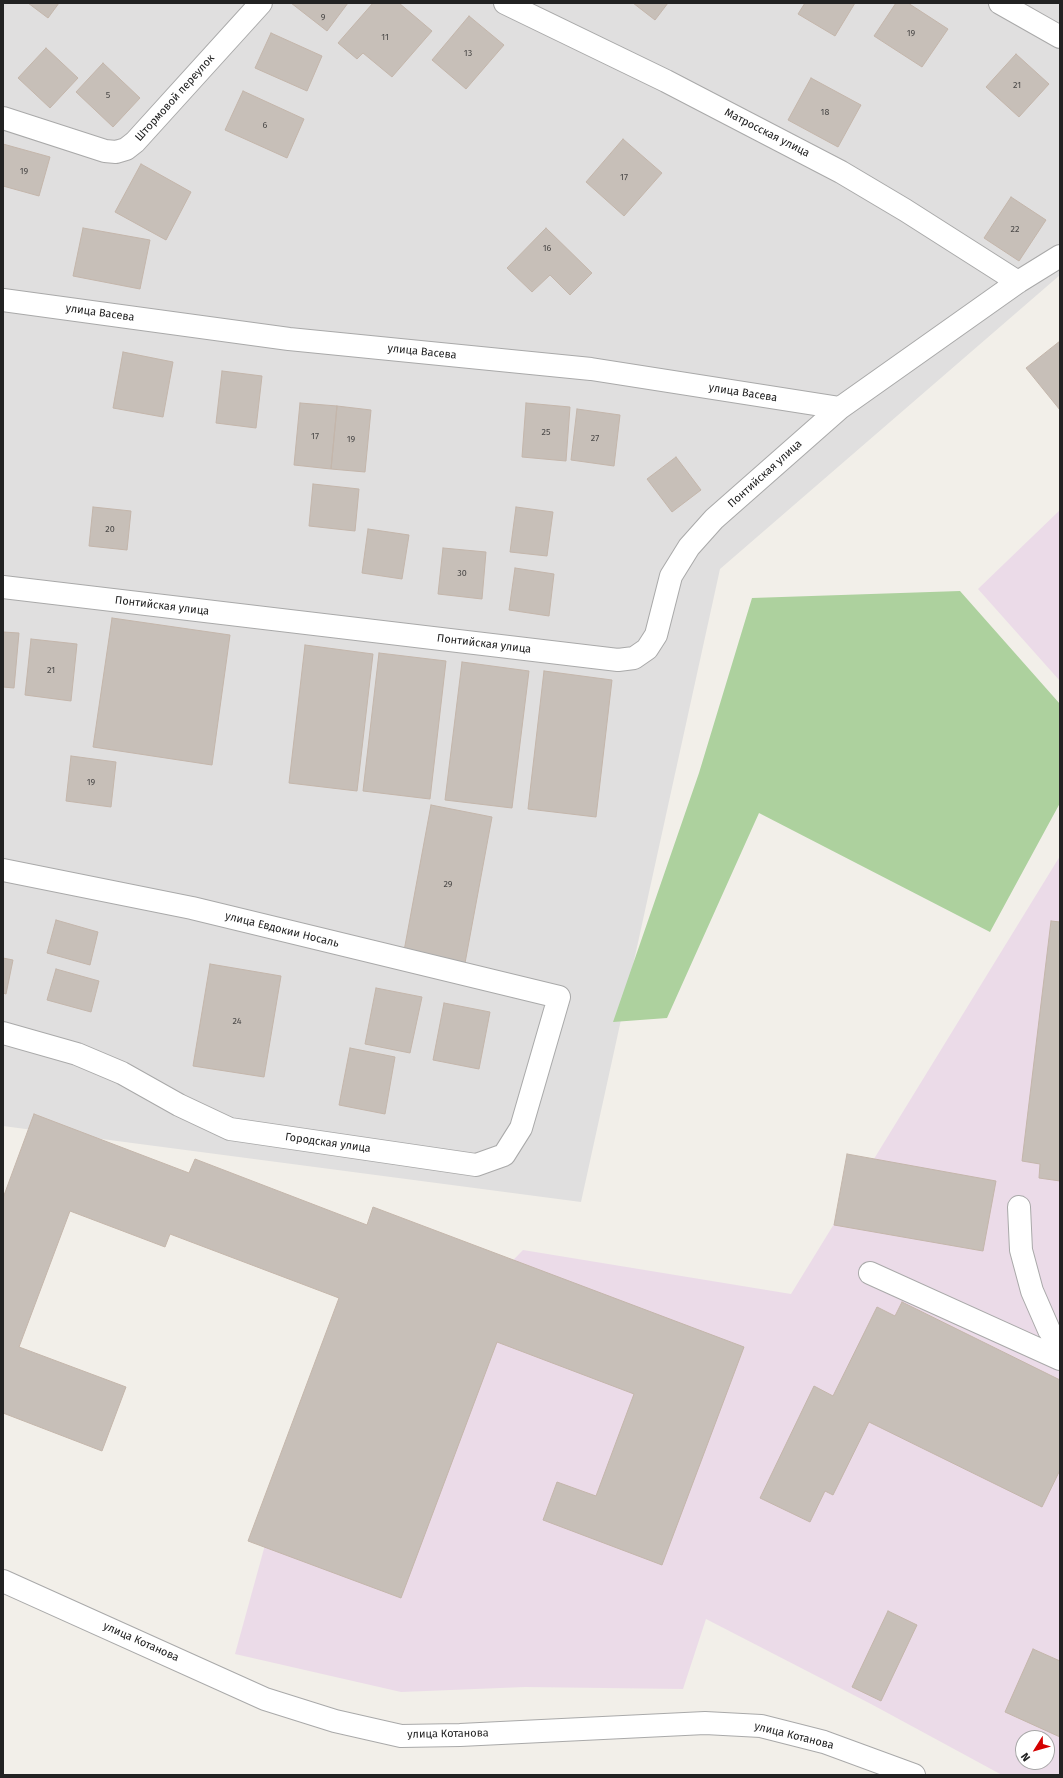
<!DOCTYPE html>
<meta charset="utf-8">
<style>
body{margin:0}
#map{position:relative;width:1063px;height:1778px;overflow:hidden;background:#f2efe9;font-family:"Fira Sans",sans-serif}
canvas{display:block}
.frame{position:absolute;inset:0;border:4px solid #222;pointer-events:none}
.north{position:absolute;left:1015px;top:1730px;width:40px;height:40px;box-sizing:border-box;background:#fff;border:1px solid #a7a7a7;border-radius:50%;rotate:233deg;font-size:11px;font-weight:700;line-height:16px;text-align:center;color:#222}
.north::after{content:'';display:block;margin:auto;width:14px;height:18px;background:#d40000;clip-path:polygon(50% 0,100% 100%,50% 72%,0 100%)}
</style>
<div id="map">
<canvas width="1063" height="1778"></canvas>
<div class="frame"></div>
<div class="north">N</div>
</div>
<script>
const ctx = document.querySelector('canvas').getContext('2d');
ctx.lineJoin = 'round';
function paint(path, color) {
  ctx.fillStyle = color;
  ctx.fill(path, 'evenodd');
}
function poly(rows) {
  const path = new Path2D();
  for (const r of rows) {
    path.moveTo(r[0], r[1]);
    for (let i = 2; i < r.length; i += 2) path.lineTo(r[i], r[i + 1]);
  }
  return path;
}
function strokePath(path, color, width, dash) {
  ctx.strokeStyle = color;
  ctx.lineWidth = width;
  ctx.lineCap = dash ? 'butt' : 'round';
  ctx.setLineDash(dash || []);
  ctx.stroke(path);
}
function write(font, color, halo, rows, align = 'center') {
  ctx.font = font + ' "Fira Sans",sans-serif';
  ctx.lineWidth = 4;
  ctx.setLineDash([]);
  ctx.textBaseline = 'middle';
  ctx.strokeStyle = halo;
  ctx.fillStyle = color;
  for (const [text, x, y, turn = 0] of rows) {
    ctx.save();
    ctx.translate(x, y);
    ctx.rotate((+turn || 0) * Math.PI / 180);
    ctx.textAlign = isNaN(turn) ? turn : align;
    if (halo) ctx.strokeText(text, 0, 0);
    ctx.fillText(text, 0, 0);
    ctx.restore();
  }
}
const residential = poly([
 [3,3,1060,3,1060,275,720,569,581,1202,3,1126]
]);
const industrial = poly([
 [1060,510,1060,681,978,589],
 [1060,856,1060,1775,1002,1775,871,1704,706,1619,683,1689,525,1687,401,1692,235,1654,265,1545,343,1435,523,1250,791,1294],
 [1023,1738,1047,1738,1047,1762,1023,1762]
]);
const forest = poly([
 [960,591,1060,704,1060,803,990,932,759,813,667,1018,613,1022,699,773,752,598]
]);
const building = poly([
 [28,3,59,3,48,18,28,3],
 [291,3,348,3,327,31,291,3],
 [373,3,399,3,432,31,392,77,363,53,357,59,338,43,373,3],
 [633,3,668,3,655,20,633,3],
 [805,3,855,3,835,36,798,14,805,3],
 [896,3,908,3,948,29,922,67,874,36,896,3],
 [469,16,504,45,466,89,432,60,469,16],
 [271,33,322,56,307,91,255,68,271,33],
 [46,48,78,78,50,108,18,78,46,48],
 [1016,54,1049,84,1019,117,986,87,1016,54],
 [103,63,140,98,113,127,76,92,103,63],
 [811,78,861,105,838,147,788,120,811,78],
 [243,91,304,119,287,158,225,130,243,91],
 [623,139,662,173,624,216,586,182,623,139],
 [3,144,50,157,39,196,3,186,3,144],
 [141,164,191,192,166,240,115,212,141,164],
 [1011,197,1046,220,1019,261,984,238,1011,197],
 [83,228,150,240,140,289,73,276,83,228],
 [546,228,592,273,570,295,550,275,532,292,507,268,546,228],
 [1060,341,1060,410,1026,368,1060,341],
 [123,352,173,362,163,417,113,408,123,352],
 [222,371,262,376,256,428,216,423,222,371],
 [300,403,337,406,331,469,294,465,300,403],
 [526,403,570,407,566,461,522,457,526,403],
 [337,406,371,410,365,472,331,469,337,406],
 [577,409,620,415,614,466,571,460,577,409],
 [676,457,701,490,672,512,647,479,676,457],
 [313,484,359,489,355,531,309,526,313,484],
 [93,507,131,511,127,550,89,546,93,507],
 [516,507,553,512,547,556,510,552,516,507],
 [368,529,409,535,402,579,362,573,368,529],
 [443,548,486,552,482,599,438,594,443,548],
 [515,568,554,574,549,616,509,610,515,568],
 [112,618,230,635,212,765,93,747,112,618],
 [3,632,19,633,14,688,3,687,3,632],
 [31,639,77,644,71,701,25,695,31,639],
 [305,645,373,654,357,791,289,783,305,645],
 [379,653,446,661,430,799,363,791,379,653],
 [462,662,529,671,512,808,445,800,462,662],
 [544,671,612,680,596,817,528,809,544,671],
 [71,756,116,762,111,807,66,801,71,756],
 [431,805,492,817,465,963,404,951,431,805],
 [56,920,98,932,90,965,47,953,56,920],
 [1051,921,1060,922,1060,1181,1039,1178,1040,1164,1022,1161,1051,921],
 [3,958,13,960,6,994,3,993,3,958],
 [210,964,281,976,264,1077,193,1066,210,964],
 [56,969,99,981,91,1012,47,1000,56,969],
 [376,988,422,997,410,1053,365,1044,376,988],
 [444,1003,490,1012,479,1069,433,1060,444,1003],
 [350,1048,395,1057,385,1114,339,1105,350,1048],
 [34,1114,189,1173,195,1159,367,1225,373,1207,744,1347,662,1565,543,1520,557,1482,596,1496,634,1394,497,1342,401,1598,248,1541,339,1298,170,1234,165,1247,70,1211,19,1347,126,1387,102,1451,3,1413,3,1198,34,1114],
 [847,1154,996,1181,983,1251,834,1225,847,1154],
 [902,1302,1060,1380,1060,1470,1042,1507,869,1422,833,1495,825,1491,810,1522,760,1498,814,1386,833,1396,877,1307,895,1316,902,1302],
 [888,1611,917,1625,881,1701,852,1687,888,1611],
 [1033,1649,1060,1661,1060,1737,1005,1712,1033,1649]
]);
const minor = poly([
 [505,3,666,81,841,172,905,210,1018,282],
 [1000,3,1060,37],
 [3,118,105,151,116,152,126,149,135,142,261,3],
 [3,300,289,339,591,369,840,408],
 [3,587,618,660,634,658,647,649,656,635,671,576,689,547,714,519,840,408,1018,282,1060,256],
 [3,870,192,908,559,997,521,1128,504,1155,476,1165,230,1129,179,1105,122,1073,77,1054,3,1033],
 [1019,1207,1021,1250,1032,1291,1049,1330,1060,1346],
 [870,1273,1060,1359],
 [3,1581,265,1699,335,1721,401,1736,460,1735,705,1723,761,1726,824,1742,914,1775]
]);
const numberNames = [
 ["9",323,17],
 ["19",911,33],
 ["11",385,37],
 ["13",468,53],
 ["21",1017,85],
 ["5",108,95],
 ["18",825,112],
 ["6",265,125],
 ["19",24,171],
 ["17",624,177],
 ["22",1015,229],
 ["16",547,248],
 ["25",546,432],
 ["17",315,436],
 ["27",595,438],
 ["19",351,439],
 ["20",110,529],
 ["30",462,573],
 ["21",51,670],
 ["19",91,782],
 ["29",448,884],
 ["24",237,1021]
];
const streetNames = [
 ["Штормовой переулок",175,98,-48],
 ["Матросская улица",767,133,27],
 ["улица Васева",100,313,8],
 ["улица Васева",422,352,6],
 ["улица Васева",743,393,9],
 ["Понтийская улица",765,474,-42],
 ["Понтийская улица",162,606,7],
 ["Понтийская улица",484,644,7],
 ["улица Евдокии Носаль",282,930,14],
 ["Городская улица",328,1143,8],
 ["улица Котанова",141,1642,24],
 ["улица Котанова",448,1734,-1],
 ["улица Котанова",794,1736,14]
];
paint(residential, '#e0dfdf');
paint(industrial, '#ebdbe8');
paint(forest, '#add19e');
paint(building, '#c7bfb8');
strokePath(building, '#c4b6ab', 1);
strokePath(minor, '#a9a9a9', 24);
strokePath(minor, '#fff', 22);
write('9px', '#4b4948', null, numberNames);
write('11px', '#222', '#fff', streetNames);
</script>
